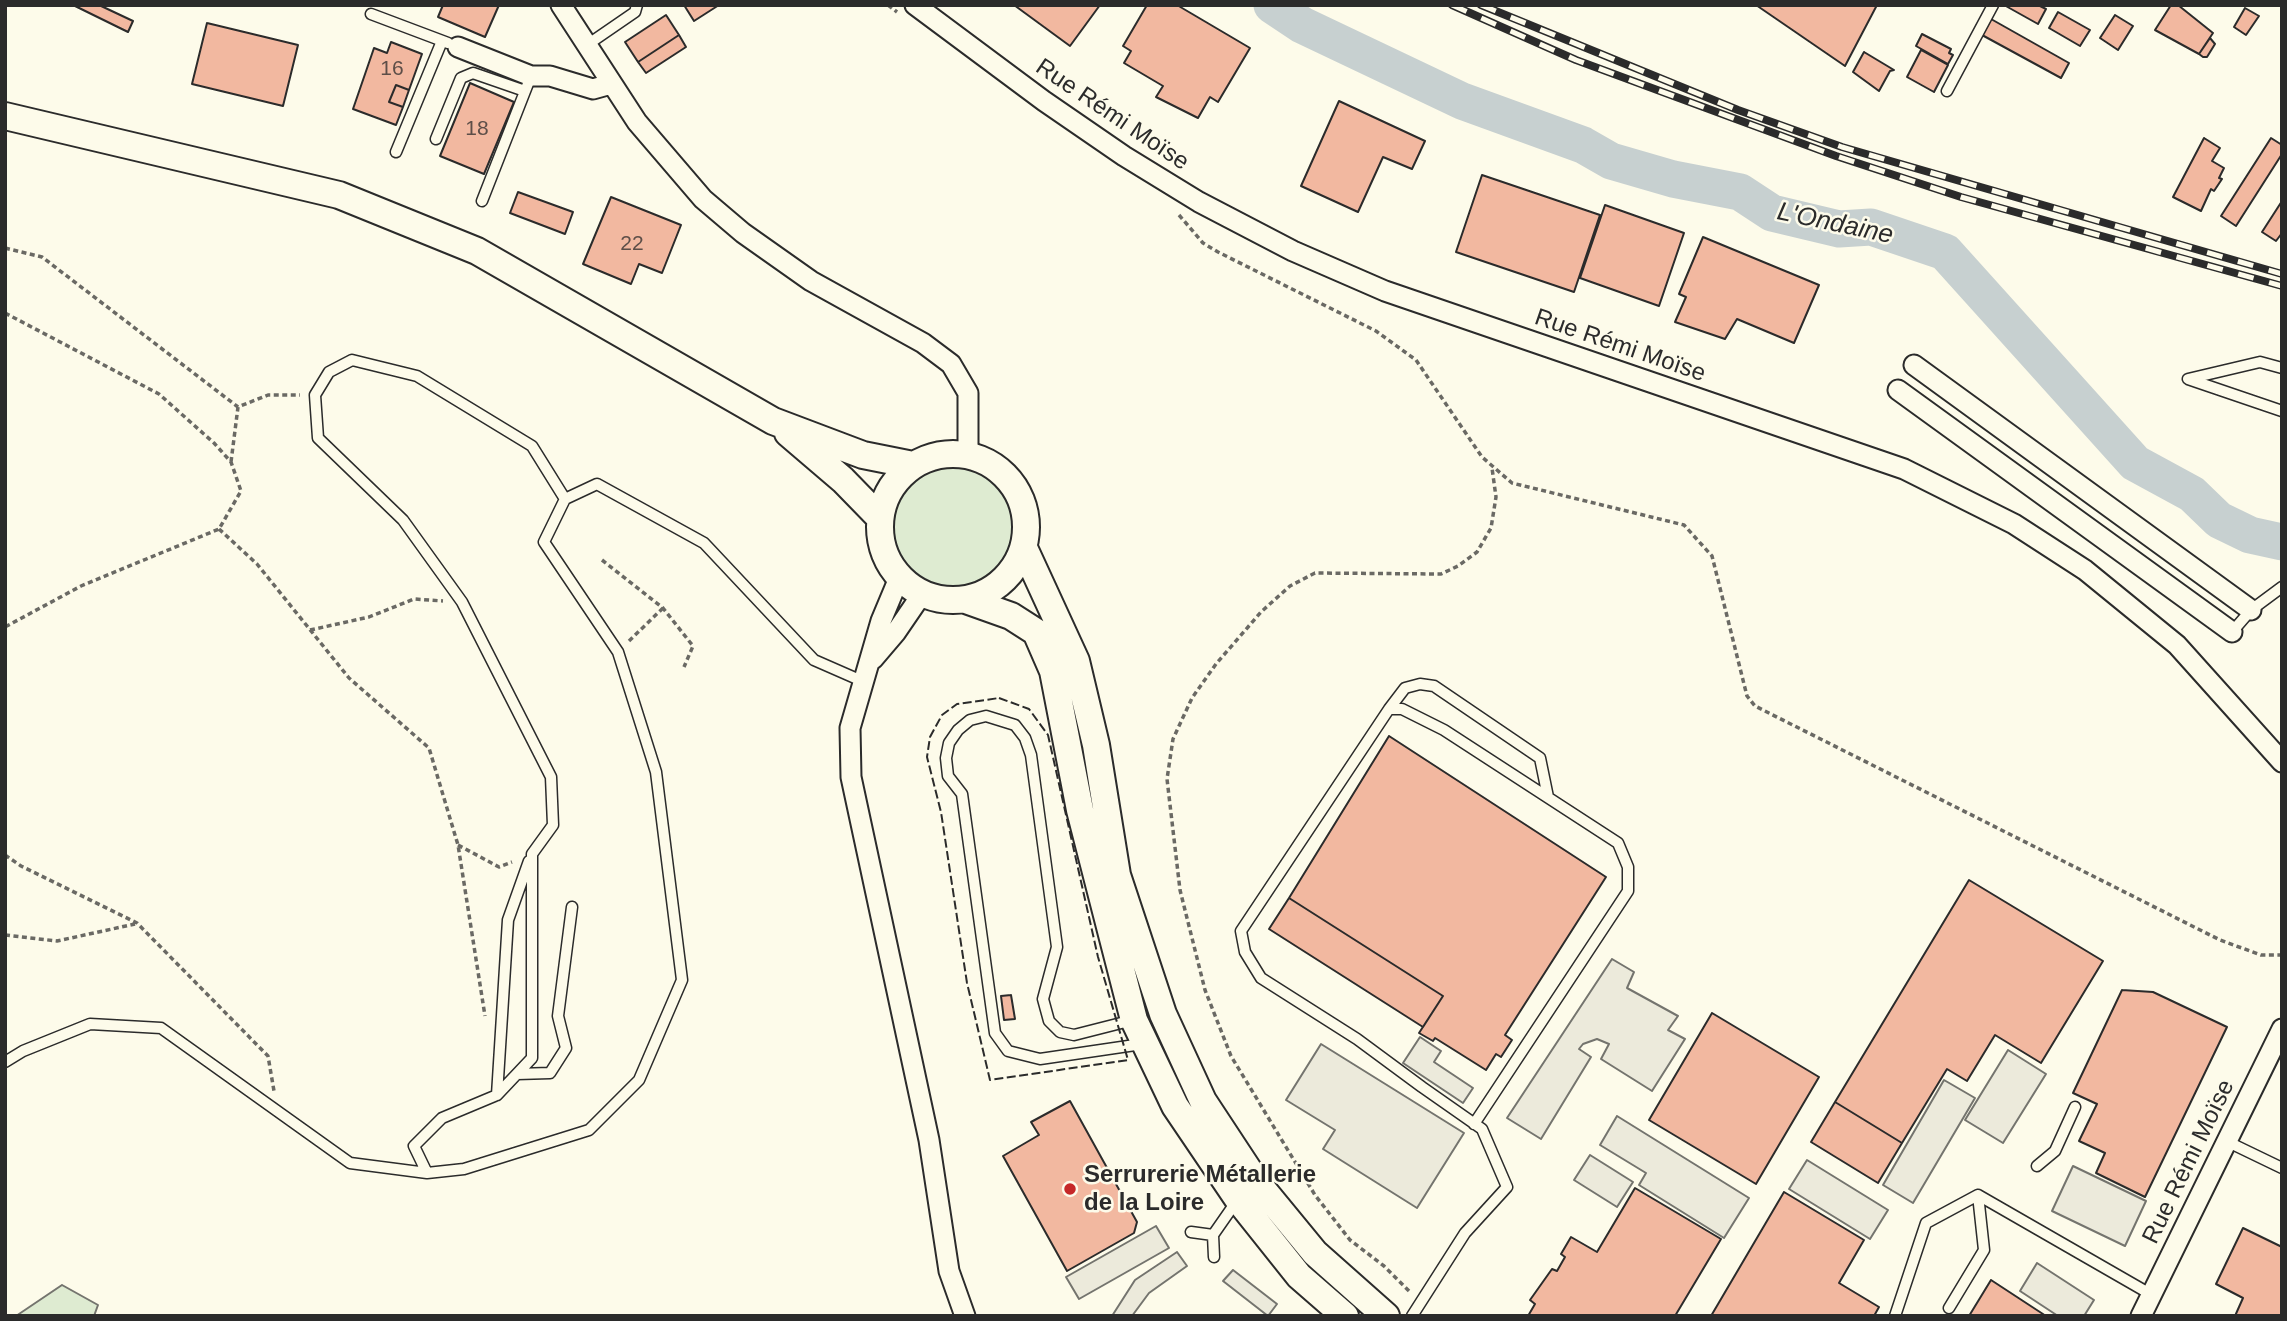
<!DOCTYPE html>
<meta charset="utf-8">
<style>
body{margin:0}
#map{position:relative;width:2287px;height:1321px;overflow:hidden;background:#fdfbea;font-family:Arial,sans-serif}
canvas{display:block}
.frame{position:absolute;inset:0;border:7px solid #2b2b2b;pointer-events:none}
</style>
<div id="map">
<canvas width="2287" height="1321"></canvas>
<div class="frame"></div>
</div>
<script>
const ctx = document.querySelector('canvas').getContext('2d');
ctx.lineJoin = 'round';
function paint(path, color) {
  ctx.fillStyle = color;
  ctx.fill(path, 'evenodd');
}
function poly(rows) {
  const path = new Path2D();
  for (const r of rows) {
    if (r.length === 3) {
      path.moveTo(r[0] + r[2], r[1]);
      path.arc(r[0], r[1], r[2], 0, 2 * Math.PI);
      continue;
    }
    path.moveTo(r[0], r[1]);
    for (let i = 2; i < r.length; i += 2) path.lineTo(r[i], r[i + 1]);
  }
  return path;
}
function strokePath(path, color, width, dash) {
  ctx.strokeStyle = color;
  ctx.lineWidth = width;
  ctx.lineCap = dash ? 'butt' : 'round';
  ctx.setLineDash(dash || []);
  ctx.stroke(path);
}
function write(font, color, halo, rows, align = 'center') {
  ctx.font = font + ' Arial,sans-serif';
  ctx.lineWidth = 5;
  ctx.setLineDash([]);
  ctx.textBaseline = 'middle';
  ctx.strokeStyle = halo;
  ctx.fillStyle = color;
  for (const [text, x, y, turn = 0] of rows) {
    ctx.save();
    ctx.translate(x, y);
    ctx.rotate((+turn || 0) * Math.PI / 180);
    ctx.textAlign = isNaN(turn) ? turn : align;
    if (halo) ctx.strokeText(text, 0, 0);
    ctx.fillText(text, 0, 0);
    ctx.restore();
  }
}
const green = poly([
 [953,528,63],
 [62,1285,98,1305,94,1316,16,1316,62,1285]
]);
const parking = poly([
 [1612,959,1634,972,1627,988,1678,1016,1668,1030,1685,1039,1652,1091,1601,1059,1609,1044,1597,1039,1583,1044,1579,1049,1591,1057,1541,1139,1507,1118,1612,959],
 [1420,1037,1441,1051,1434,1062,1473,1088,1463,1103,1403,1063,1420,1037],
 [1321,1044,1464,1133,1417,1208,1323,1149,1335,1130,1286,1100,1321,1044],
 [2008,1050,2046,1074,2003,1143,1965,1120,2008,1050],
 [1944,1080,1975,1098,1913,1203,1883,1185,1944,1080],
 [1617,1116,1749,1198,1724,1238,1639,1185,1646,1173,1600,1145,1617,1116],
 [1590,1155,1633,1182,1617,1207,1574,1180,1590,1155],
 [1807,1160,1888,1210,1870,1239,1789,1189,1807,1160],
 [2073,1166,2146,1201,2125,1246,2052,1211,2073,1166],
 [1156,1226,1169,1248,1079,1299,1066,1277,1156,1226],
 [1177,1252,1187,1266,1149,1293,1132,1316,1112,1316,1135,1280,1177,1252],
 [2037,1263,2094,1300,2084,1316,2058,1316,2020,1291,2037,1263],
 [1233,1270,1277,1304,1268,1316,1223,1281,1233,1270]
]);
const river = poly([
 [1272,5,1302,25,1462,101,1583,145,1611,161,1673,179,1740,192,1772,213,1839,229,1871,227,1945,252,2135,463,2192,494,2219,520,2250,535,2282,542]
]);
const building = poly([
 [73,5,99,5,133,21,128,32,73,5],
 [443,5,499,5,485,37,438,17,443,5],
 [684,5,719,5,694,21,684,5],
 [1014,5,1100,5,1070,46,1014,5],
 [1147,5,1177,5,1250,48,1218,102,1210,97,1198,118,1156,97,1163,86,1124,63,1131,51,1123,46,1147,5],
 [1756,5,1877,5,1845,66,1756,5],
 [2004,5,2038,5,2046,9,2038,24,2004,5],
 [2171,5,2178,5,2213,33,2199,54,2155,30,2171,5],
 [2245,8,2259,16,2246,35,2234,27,2245,8],
 [2058,12,2090,30,2080,46,2049,28,2058,12],
 [666,15,679,35,638,62,625,42,666,15],
 [2115,15,2133,26,2118,50,2100,38,2115,15],
 [1991,19,2069,63,2061,78,1982,35,1991,19],
 [207,23,298,45,283,106,192,84,207,23],
 [1922,34,1951,49,1949,53,1953,55,1948,64,1916,46,1922,34],
 [679,35,686,47,646,73,638,62,679,35],
 [2210,38,2215,44,2207,57,2203,57,2199,54,2210,38],
 [391,42,422,54,409,90,396,85,389,102,403,107,396,125,353,109,374,48,387,53,391,42],
 [1921,50,1948,65,1934,92,1907,77,1921,50],
 [1864,52,1894,70,1890,71,1879,91,1853,72,1864,52],
 [470,83,514,102,484,174,440,156,470,83],
 [396,85,409,90,403,107,389,102,396,85],
 [1339,101,1425,141,1412,169,1383,157,1358,212,1301,186,1339,101],
 [2204,138,2220,148,2212,161,2224,168,2219,178,2222,179,2214,191,2211,189,2201,211,2173,197,2204,138],
 [2271,138,2282,145,2282,154,2236,226,2221,216,2271,138],
 [1482,175,1600,215,1574,292,1456,252,1482,175],
 [518,192,573,212,565,234,510,213,518,192],
 [611,197,681,225,662,273,639,264,631,284,583,264,611,197],
 [2282,201,2282,233,2276,241,2262,232,2282,201],
 [1605,205,1684,233,1659,306,1580,278,1605,205],
 [1703,237,1819,285,1794,343,1737,319,1725,339,1675,322,1686,297,1679,294,1703,237],
 [1389,736,1606,877,1505,1035,1512,1040,1501,1057,1496,1054,1486,1070,1435,1038,1433,1041,1419,1033,1443,996,1289,898,1389,736],
 [1969,880,2103,961,2041,1063,1995,1035,1967,1081,1947,1069,1902,1143,1835,1102,1969,880],
 [1289,898,1443,996,1423,1027,1269,929,1289,898],
 [2122,990,2153,992,2227,1027,2145,1197,2096,1173,2105,1153,2079,1141,2097,1104,2073,1093,2122,990],
 [1011,995,1015,1019,1004,1020,1001,996,1011,995],
 [1712,1013,1819,1077,1756,1184,1649,1120,1712,1013],
 [1070,1101,1137,1222,1134,1233,1067,1271,1003,1156,1039,1135,1031,1122,1070,1101],
 [1835,1102,1902,1143,1878,1183,1811,1142,1835,1102],
 [1635,1188,1721,1239,1675,1316,1528,1316,1535,1304,1530,1300,1552,1269,1557,1271,1565,1257,1561,1254,1571,1237,1597,1252,1635,1188],
 [1784,1192,1864,1240,1839,1283,1879,1307,1874,1316,1711,1316,1784,1192],
 [2243,1228,2282,1247,2282,1316,2235,1316,2243,1298,2216,1284,2243,1228],
 [1991,1280,2046,1316,1969,1316,1991,1280]
]);
const path = poly([
 [888,5,897,12],
 [1179,215,1203,243,1218,252,1376,331,1416,360,1482,457,1512,483,1684,525,1712,556,1747,696,1755,706,2220,940,2261,955,2282,955],
 [5,248,42,257,238,407],
 [5,313,159,394,214,443,231,462,241,491,219,529,81,586,5,627],
 [231,462,238,407,268,395,300,395],
 [219,529,257,564,349,678,429,748,458,845,485,1016],
 [602,560,663,608,693,646,684,667],
 [310,630,369,617,414,599,443,601],
 [629,641,663,608],
 [458,845,499,867,512,862],
 [5,855,21,866,137,923,268,1056,274,1091],
 [5,935,57,941,135,924],
 [1409,1291,1384,1266,1350,1240,1315,1195,1231,1056,1205,990,1180,890,1167,779,1173,739,1192,698,1216,664,1261,612,1290,586,1315,573,1441,574,1458,566,1477,552,1491,528,1496,497,1492,468]
]);
const service = poly([
 [371,14,448,43],
 [587,45,635,12,637,5],
 [1947,91,1993,5],
 [436,139,461,78,473,73,525,91],
 [396,152,442,41],
 [482,201,531,76],
 [2282,368,2260,362,2188,379,2282,411],
 [2232,632,2251,610,2282,587],
 [1389,709,1405,688,1420,684,1434,686,1540,758,1548,797],
 [1133,1020,1074,1035,1060,1032,1049,1021,1043,999,1057,947,1031,755,1025,738,1015,725,986,716,970,720,958,730,949,743,946,758,948,776,962,794,995,1033,1008,1051,1040,1059,1142,1044],
 [5,1062,23,1051,90,1024,161,1028,350,1163,427,1173,464,1169,589,1130,639,1080,682,980,656,772,618,652,544,542,565,499,597,484,704,543,814,660,862,681],
 [517,1074,550,1073,566,1048,558,1016,572,907],
 [497,1095,508,920,529,861],
 [2226,1141,2282,1168],
 [2037,1166,2055,1151,2075,1107],
 [427,1173,414,1146,442,1118,497,1095,532,1058,532,854,553,825,551,777,462,602,403,520,318,438,315,395,329,372,352,360,417,376,532,446,565,499],
 [1978,1195,2152,1295],
 [1191,1232,1213,1235],
 [1214,1257,1213,1235,1236,1202],
 [1949,1308,1984,1250,1978,1195],
 [1412,1316,1465,1233,1507,1187,1482,1129,1422,1087,1357,1039,1261,978,1245,952,1241,931,1389,709,1402,709,1444,730,1618,843,1628,867,1628,891,1474,1124],
 [1895,1316,1926,1223,1978,1195]
]);
const minor = poly([
 [561,5,637,122,703,199,743,233,811,281,923,343,951,364,968,393,968,455],
 [915,5,1044,101,1124,156,1199,202,1293,251,1385,291,1904,469,2014,524,2085,570,2177,645,2282,762],
 [458,47,531,76,550,76,593,89,611,84],
 [1914,365,2251,610],
 [1898,390,2232,632],
 [899,578,881,621,850,728,851,777,929,1140,949,1271,965,1316],
 [873,659,896,632,922,594],
 [2141,1316,2282,1029]
]);
const secondary = poly([
 [5,116,339,195,477,251,773,421,863,455,913,465],
 [788,433,843,480,880,518],
 [953,527,73],
 [1024,548,1076,661,1096,745,1117,875,1163,1014,1203,1101,1255,1180,1315,1253,1386,1316],
 [966,600,1011,616,1036,632,1053,671,1080,810,1134,1020,1175,1106,1240,1202,1299,1276,1345,1316]
]);
const rail = poly([
 [1452,5,1576,60,1836,156,1961,197,2282,286],
 [1481,5,1738,110,1842,147,2282,274]
]);
const fence = poly([
 [999,698,1029,709,1048,735,1098,957,1128,1060,990,1080,967,983,941,812,927,757,930,737,942,715,957,704,999,698]
]);
const markers = [
 [1070,1189,7,"#c62828"]
];
const numberNames = [
 ["16",392,69],
 ["18",477,129],
 ["22",632,244]
];
const streetNames = [
 ["Rue Rémi Moïse",1112,115,34],
 ["Rue Rémi Moïse",1620,346,19],
 ["Rue Rémi Moïse",2189,1162,-64]
];
const poiNames = [
 ["Serrurerie Métallerie",1084,1175],
 ["de la Loire",1084,1203]
];
const waterNames = [
 ["L'Ondaine",1835,224,12]
];
paint(green, '#deebd1');
strokePath(green, '#74746e', 2);
paint(parking, '#eceadb');
strokePath(parking, '#74746e', 2);
strokePath(river, '#c7d0d0', 37);
paint(building, '#f2b8a0');
strokePath(building, '#2b2b2b', 2);
strokePath(service, '#2b2b2b', 13);
strokePath(minor, '#2b2b2b', 23);
strokePath(secondary, '#2b2b2b', 30);
strokePath(path, '#6a6964', 3.5, [5, 3.5]);
strokePath(service, '#fdfbea', 10);
strokePath(minor, '#fdfbea', 19);
strokePath(secondary, '#fdfbea', 26);
strokePath(rail, '#2b2b2b', 8);
strokePath(rail, '#fdfbea', 5, [16]);
strokePath(fence, '#2b2b2b', 2, [9, 3.5]);
for (const [x, y, r, color] of markers) {
  const dot = new Path2D();
  dot.arc(x, y, r, 0, 2 * Math.PI);
  ctx.fillStyle = color;
  ctx.fill(dot);
  strokePath(dot, '#fdfbea', 2.5);
}
write('21px', '#5d4e48', null, numberNames);
write('24px', '#2b2b2b', '#fdfbea', streetNames);
write('bold 24px', '#2b2b2b', '#fdfbea', poiNames, 'left');
write('italic 26px', '#2b2b2b', '#fdfbea', waterNames);
</script>
